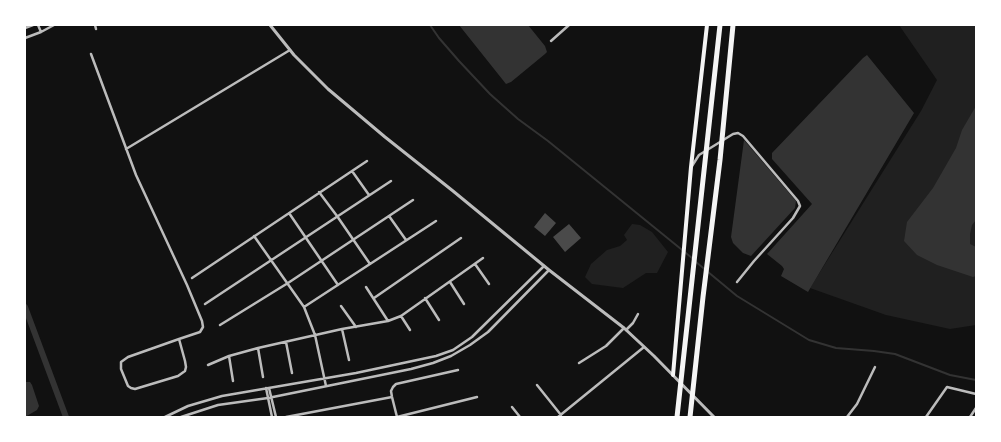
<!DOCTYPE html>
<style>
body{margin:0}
#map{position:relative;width:1001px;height:442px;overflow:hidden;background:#111;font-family:Georgia,serif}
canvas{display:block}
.frame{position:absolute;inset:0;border:26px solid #fff;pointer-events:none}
</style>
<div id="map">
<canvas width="1001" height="442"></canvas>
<div class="frame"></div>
</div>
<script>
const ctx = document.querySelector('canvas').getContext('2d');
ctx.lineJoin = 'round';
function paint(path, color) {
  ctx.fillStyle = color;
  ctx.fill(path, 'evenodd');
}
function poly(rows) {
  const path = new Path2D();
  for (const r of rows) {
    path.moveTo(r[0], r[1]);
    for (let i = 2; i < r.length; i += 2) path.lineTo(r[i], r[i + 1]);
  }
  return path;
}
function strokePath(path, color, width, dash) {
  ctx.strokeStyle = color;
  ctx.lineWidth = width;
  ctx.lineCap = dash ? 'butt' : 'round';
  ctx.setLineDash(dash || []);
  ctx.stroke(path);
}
const green = poly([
 [899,25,976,25,976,325,950,329,886,315,810,288,921,111,937,80],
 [632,224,640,225,652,232,668,252,657,273,646,273,623,288,592,284,585,277,591,264,607,250,620,246,627,240,624,235]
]);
const water = poly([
 [459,25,528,25,545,46,547,52,545,54,511,82,506,84],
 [867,55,914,113,808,292,781,276,784,269,782,266,767,254,812,204,772,159,772,153,863,58],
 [976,106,976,140,975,144,976,148,976,220,972,225,970,234,970,244,976,247,976,276,973,277,937,265,917,255,904,241,907,222,933,188,956,148,962,130],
 [744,140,796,201,795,208,751,256,743,253,733,243,731,237],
 [25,382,30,382,32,385,39,406,37,410,25,417]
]);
const stream = poly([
 [430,25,439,38,459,61,490,94,518,119,548,141,692,258],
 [696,262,737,296,809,340,836,348,874,351,895,354,950,375,976,380]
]);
const canal = poly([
 [25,307,66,417]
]);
const building = poly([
 [545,213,556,223,545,236,534,227],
 [569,224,581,238,565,252,553,237]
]);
const minor = poly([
 [38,25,41,32],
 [95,25,96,29],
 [25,28,33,25],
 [25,38,41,32,54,25],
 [551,41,569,25],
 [91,54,136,175,187,285,202,321,203,327,200,332,179,339,128,357,121,362,121,369,128,386,131,388,135,389,178,376,185,371,186,367,185,361,179,339],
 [126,149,290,50],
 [692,166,699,155,733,134,738,133,743,136,798,201,800,206,793,218,754,261,737,282],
 [352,171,369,195],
 [319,192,337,216,370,264],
 [289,213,338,285],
 [389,216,406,240],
 [254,236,304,307,315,335,326,386],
 [475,264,489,284],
 [192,278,352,171,367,161],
 [450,282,464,304],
 [366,287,388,321],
 [374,298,461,238],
 [425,298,439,320],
 [205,304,391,181],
 [341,306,356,327],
 [304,307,436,221],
 [401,316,410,330],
 [220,325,288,283,413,200],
 [342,329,349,360],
 [626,330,633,323,638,314],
 [286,342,292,373],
 [258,348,263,377],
 [229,356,233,381],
 [579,363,606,346,624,328],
 [208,365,229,356,258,348,342,329,388,321,401,316,483,258],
 [537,385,561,415],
 [266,388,272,417],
 [269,388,276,417],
 [512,407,520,417],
 [165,417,188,406,222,396,356,373,436,356,453,350,472,337,544,266],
 [181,417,218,405,268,398,411,369,433,363,451,356,470,345,488,332,549,270],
 [286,417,392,397],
 [397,417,392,397,391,391,393,387,396,384,458,370],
 [397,417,477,397],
 [558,417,644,347],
 [847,417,857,404,875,367],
 [926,417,947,387,976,394],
 [970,417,976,408]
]);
const tertiary = poly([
 [270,25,294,55,328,89,385,137,453,191,549,270,624,328,654,356,714,417]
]);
const secondary = poly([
 [673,375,691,167,707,25]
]);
const motorway = poly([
 [677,417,720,25],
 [690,417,703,297,720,160,733,25]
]);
paint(green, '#202020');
paint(water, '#333');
strokePath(stream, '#333', 2);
strokePath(canal, '#333', 6);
paint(building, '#4a4a4a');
strokePath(minor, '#bcbcbc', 2.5);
strokePath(tertiary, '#bcbcbc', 3);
strokePath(secondary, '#f5f5f5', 4);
strokePath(motorway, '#f5f5f5', 5);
</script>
